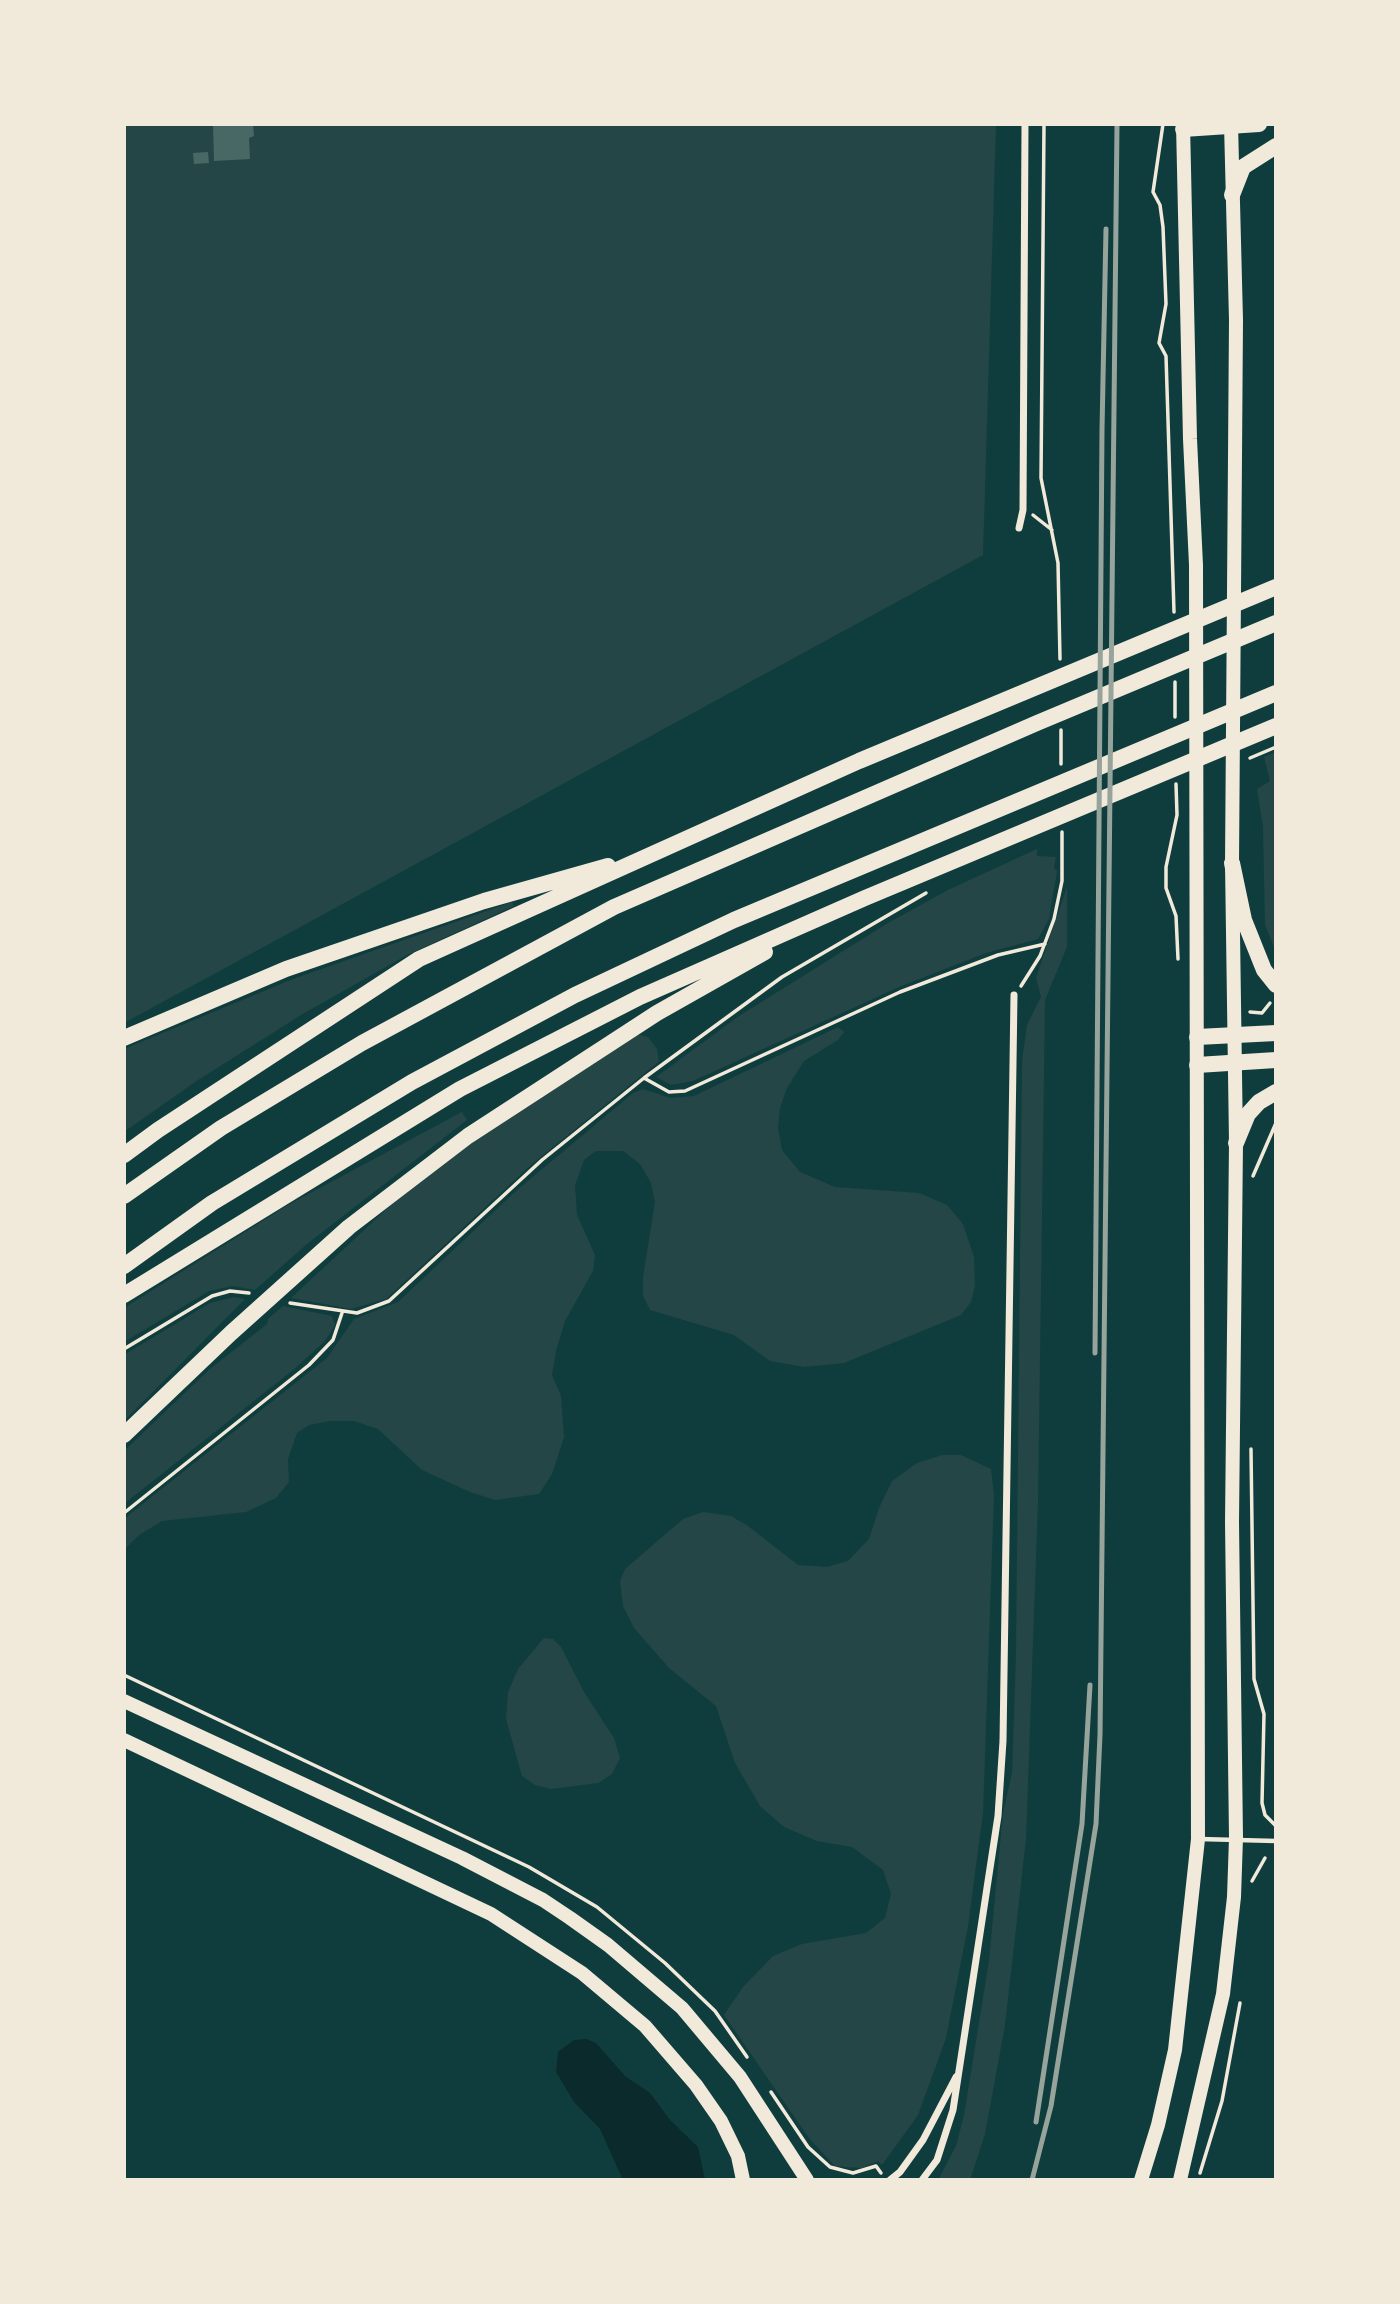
<!DOCTYPE html>
<style>
body{margin:0}
#map{position:relative;width:1400px;height:2304px;overflow:hidden;background:#0f3d3e;font-family:Karla,sans-serif}
canvas{display:block}
.frame{position:absolute;inset:0;border:126px solid #f1e9da;pointer-events:none}
</style>
<div id="map">
<canvas width="1400" height="2304"></canvas>
<div class="frame"></div>
</div>
<script>
const ctx = document.querySelector('canvas').getContext('2d');
ctx.lineJoin = 'round';
function paint(path, color) {
  ctx.fillStyle = color;
  ctx.fill(path, 'evenodd');
}
function poly(rows) {
  const path = new Path2D();
  for (const r of rows) {
    path.moveTo(r[0], r[1]);
    for (let i = 2; i < r.length; i += 2) path.lineTo(r[i], r[i + 1]);
  }
  return path;
}
function strokePath(path, color, width, dash) {
  ctx.strokeStyle = color;
  ctx.lineWidth = width;
  ctx.lineCap = dash ? 'butt' : 'round';
  ctx.setLineDash(dash || []);
  ctx.stroke(path);
}
const green = poly([
 [124,124,996,124,983,555,124,1023],
 [1276,752,1276,952,1265,925,1263,827,1257,789,1270,781,1264,757],
 [1037,849,1037,856,1056,857,1054,868,1057,871,1049,919,1038,939,986,953,899,987,693,1081,671,1085,656,1077,739,1016,888,923,948,890],
 [1067,887,1067,947,1045,1000,1038,1501,1026,1839,1005,2025,985,2134,970,2180,938,2180,956,2146,964,2115,989,1961,1003,1813,1012,1773,1016,1654,1022,1061,1027,1025,1041,997,1036,978],
 [512,902,514,906,407,955,301,1015,195,1082,124,1132,124,1049,293,979],
 [838,1027,844,1032,838,1040,804,1061,787,1088,780,1108,778,1128,782,1150,800,1172,835,1187,919,1193,947,1205,963,1224,974,1257,975,1286,971,1302,961,1315,844,1363,804,1367,770,1361,734,1335,650,1310,643,1296,643,1277,655,1202,651,1183,640,1164,623,1151,596,1151,584,1160,575,1185,577,1215,595,1255,593,1271,565,1321,556,1351,552,1375,561,1396,564,1437,552,1474,539,1494,495,1500,470,1492,422,1470,378,1429,354,1421,330,1421,309,1425,297,1433,288,1459,289,1482,276,1498,246,1512,162,1521,139,1535,124,1550,124,1520,130,1514,327,1358,354,1319,398,1302,516,1191,633,1093,643,1089,670,1098,694,1096],
 [637,1034,648,1037,657,1049,659,1061,656,1064,532,1164,386,1299,351,1309,291,1298,390,1206,491,1128],
 [462,1112,467,1120,307,1244,255,1290,232,1286,209,1291,124,1342,124,1308,288,1205],
 [234,1297,245,1299,124,1421,124,1355,210,1303],
 [283,1306,332,1316,335,1325,325,1341,293,1370,124,1504,124,1451,210,1369,267,1324,268,1319],
 [942,1455,961,1455,991,1469,994,1495,983,1813,968,1926,946,2038,918,2115,882,2165,878,2161,862,2168,845,2167,835,2166,809,2138,724,2015,743,1987,773,1956,802,1944,866,1933,885,1918,891,1894,883,1870,852,1847,817,1841,784,1827,760,1806,735,1763,716,1706,669,1668,634,1628,623,1606,620,1581,625,1569,683,1519,703,1512,731,1516,748,1526,798,1565,827,1567,848,1561,869,1539,879,1508,892,1481,917,1463],
 [544,1638,553,1639,561,1647,584,1692,614,1738,620,1758,612,1774,598,1783,551,1789,535,1785,522,1776,506,1719,508,1692,518,1669]
]);
const water = poly([
 [586,2039,596,2043,625,2076,650,2093,670,2120,698,2147,705,2180,623,2180,600,2129,574,2102,556,2072,558,2052,574,2040]
]);
const building = poly([
 [213,124,253,124,254,136,249,138,250,159,214,161],
 [208,152,209,163,194,164,193,153]
]);
const path = poly([
 [1044,124,1041,478,1058,563,1060,659],
 [1163,124,1153,192,1160,205,1163,227,1166,304,1159,343,1166,356,1174,612],
 [1033,515,1052,530],
 [1175,682,1175,717],
 [1061,730,1061,764],
 [1250,758,1276,747],
 [1176,784,1177,815,1166,867,1166,888,1176,916,1178,959],
 [1021,986,1040,956,1054,919,1062,881,1062,832],
 [1250,1012,1262,1013,1270,1003],
 [644,1078,669,1092,685,1091,900,992,998,955,1045,944],
 [1253,1176,1276,1123],
 [290,1303,357,1313,389,1301,542,1160,644,1078,782,977,926,893],
 [124,1349,212,1296,230,1291,249,1293],
 [1251,1449,1254,1679,1264,1714,1262,1803,1265,1815,1276,1826],
 [124,1513,309,1365,333,1340,342,1313],
 [124,1675,529,1867,597,1907,665,1963,715,2011,747,2057],
 [1252,1881,1265,1858],
 [771,2092,808,2147,830,2167,853,2173,876,2166,881,2173],
 [1200,2173,1222,2101,1240,2003]
]);
const service = poly([
 [1199,1839,1276,1841]
]);
const minor = poly([
 [1019,528,1023,510,1025,124],
 [890,2180,900,2172,923,2140,956,2077],
 [922,2180,937,2160,953,2110,998,1816,1003,1741,1014,995]
]);
const primary = poly([
 [124,1701,462,1858,543,1900,570,1918,608,1945,682,2008,740,2077,807,2180],
 [124,1740,491,1914,582,1973,645,2026,696,2085,721,2121,738,2156,743,2180]
]);
const trunk = poly([
 [1141,2180,1158,2125,1175,2050,1198,1839,1196,565,1190,439,1183,124],
 [1180,2180,1223,1994,1234,1897,1236,1838,1232,1522,1236,1143,1232,863,1236,320,1231,124]
]);
const motorway = poly([
 [1183,129,1259,124],
 [1232,195,1243,167,1276,146],
 [1232,863,1244,920,1264,970,1276,985],
 [1197,1037,1276,1033],
 [124,1038,286,969,484,901,608,866],
 [1197,1065,1276,1060],
 [1236,1143,1248,1114,1259,1102,1276,1092],
 [124,1155,158,1130,419,959,859,761,1276,587],
 [124,1196,221,1128,362,1043,614,907,1037,723,1276,623],
 [124,1266,212,1203,412,1082,575,995,734,920,1276,693],
 [124,1295,460,1089,640,997,865,898,1276,726],
 [124,1435,231,1333,349,1227,468,1136,657,1013,765,952]
]);
const rail = poly([
 [1095,1353,1102,430,1106,229],
 [1036,2122,1082,1824,1090,1685],
 [1032,2180,1051,2106,1096,1824,1100,1735,1117,124]
]);
paint(green, '#244646');
paint(water, '#0a2a2b');
paint(building, '#486865');
strokePath(path, '#f1e9da', 3.5);
strokePath(service, '#f1e9da', 4.5);
strokePath(minor, '#f1e9da', 7);
strokePath(primary, '#f1e9da', 14);
strokePath(trunk, '#f1e9da', 14);
strokePath(motorway, '#f1e9da', 16);
strokePath(rail, '#97a49c', 5);
</script>
